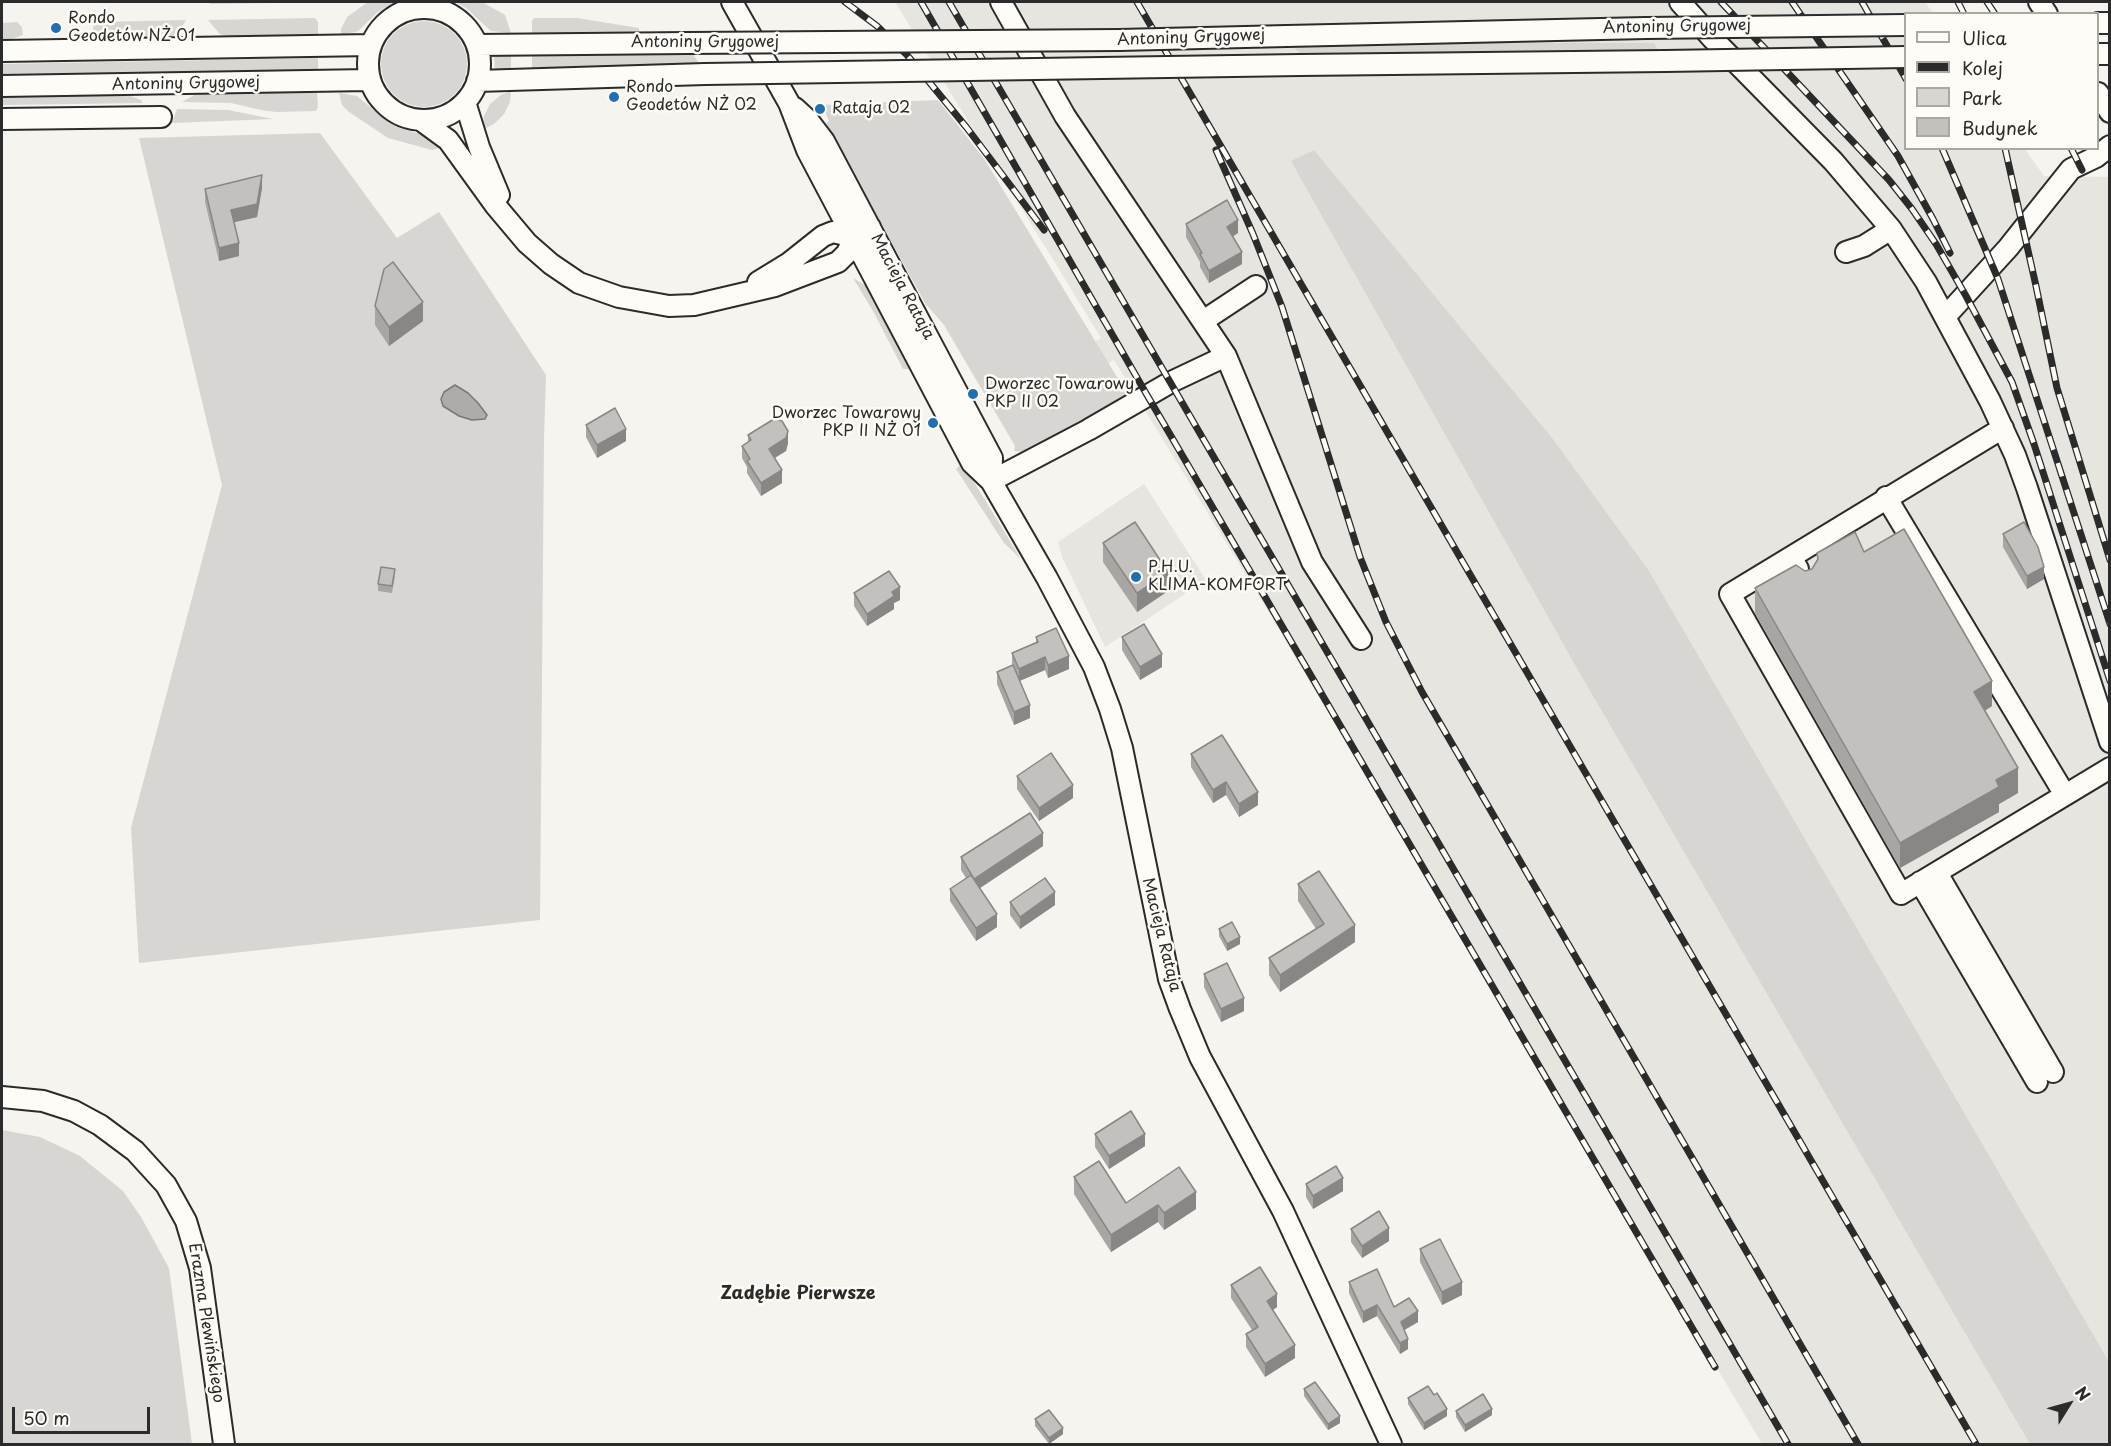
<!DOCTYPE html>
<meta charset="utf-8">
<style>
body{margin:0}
#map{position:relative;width:2111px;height:1446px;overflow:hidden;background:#f5f4ef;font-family:"Playpen Sans",sans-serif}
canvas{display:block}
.frame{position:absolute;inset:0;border:3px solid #2b2b2b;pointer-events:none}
.legend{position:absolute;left:1904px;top:12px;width:195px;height:138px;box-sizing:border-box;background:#fdfcf7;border:2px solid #a9a8a5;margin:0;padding:8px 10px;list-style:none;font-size:18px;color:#2b2b2b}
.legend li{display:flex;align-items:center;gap:12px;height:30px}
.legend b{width:30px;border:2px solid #a9a8a5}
.north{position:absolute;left:2039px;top:1374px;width:60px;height:60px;-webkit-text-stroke:4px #fdfcf7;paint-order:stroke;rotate:53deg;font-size:16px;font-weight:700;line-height:24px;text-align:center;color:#2b2b2b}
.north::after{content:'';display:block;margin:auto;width:21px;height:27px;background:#2b2b2b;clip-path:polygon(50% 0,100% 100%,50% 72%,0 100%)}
.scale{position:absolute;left:12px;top:1407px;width:138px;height:27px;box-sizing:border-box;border:3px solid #2b2b2b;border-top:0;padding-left:8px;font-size:18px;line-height:21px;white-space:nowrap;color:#2b2b2b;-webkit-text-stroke:4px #fdfcf7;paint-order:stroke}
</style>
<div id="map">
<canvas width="2111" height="1446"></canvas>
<div class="frame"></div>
<ul class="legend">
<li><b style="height:8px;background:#fdfcf7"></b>Ulica</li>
<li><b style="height:8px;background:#2b2b2b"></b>Kolej</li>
<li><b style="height:16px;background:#d7d6d2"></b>Park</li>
<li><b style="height:16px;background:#c2c1be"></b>Budynek</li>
</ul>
<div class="north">N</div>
<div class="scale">50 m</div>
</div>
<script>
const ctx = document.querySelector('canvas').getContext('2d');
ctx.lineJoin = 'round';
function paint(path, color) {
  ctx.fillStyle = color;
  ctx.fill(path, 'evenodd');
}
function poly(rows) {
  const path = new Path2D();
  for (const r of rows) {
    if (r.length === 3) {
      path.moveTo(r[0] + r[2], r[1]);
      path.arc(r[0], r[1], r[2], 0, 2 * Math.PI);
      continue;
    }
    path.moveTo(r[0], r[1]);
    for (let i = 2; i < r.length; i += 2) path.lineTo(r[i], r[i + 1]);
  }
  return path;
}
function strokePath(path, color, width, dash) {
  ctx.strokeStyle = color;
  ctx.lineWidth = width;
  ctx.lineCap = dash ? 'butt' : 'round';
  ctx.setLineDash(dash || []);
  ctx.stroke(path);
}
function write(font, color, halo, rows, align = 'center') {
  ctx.font = font + ' "Playpen Sans",sans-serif';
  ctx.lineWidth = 5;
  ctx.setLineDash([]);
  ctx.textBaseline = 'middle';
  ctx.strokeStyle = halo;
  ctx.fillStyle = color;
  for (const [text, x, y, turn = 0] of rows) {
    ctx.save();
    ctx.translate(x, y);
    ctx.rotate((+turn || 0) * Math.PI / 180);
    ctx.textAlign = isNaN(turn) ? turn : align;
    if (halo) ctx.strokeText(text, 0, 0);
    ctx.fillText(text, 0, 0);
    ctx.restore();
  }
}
const built = poly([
 [895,2,1925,2,1933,13,1906,14,1906,148,2025,149,2044,176,2109,177,2109,1444,1762,1444,1268,611,1114,360,1078,381,1065,359,1101,338],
 [1144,484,1206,580,1105,647,1062,557,1058,542]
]);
const green = poly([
 [210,2,334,2,210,4],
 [368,2,394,2,378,12,358,31,341,36,341,29,347,17],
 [455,2,482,2,505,15,511,33,491,31,466,8],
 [315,18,318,22,318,38,233,38,220,34,208,20],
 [534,18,577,18,639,28,639,32,532,34,532,21],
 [186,20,181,29,172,36,155,41,93,34,93,27,98,22],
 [424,64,43],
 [17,22,22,27,23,35,2,42,2,23],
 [1456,43,1654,43,1658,50,1301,55,1293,46],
 [494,54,511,54,511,69,495,72],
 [532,54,693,54,700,65,532,68],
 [318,58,318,72,2,76,2,64],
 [511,91,510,102,504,114,494,124,482,130,484,116,490,104,501,95],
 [317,92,318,107,316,111,276,112,261,110,231,103,182,102,196,94],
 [339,93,357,96,388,122,402,129,436,138,445,146,432,150,388,138,349,112,342,105],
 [125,94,141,100,143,103,2,105,2,96],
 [938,100,985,160,1128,395,1035,449,1025,452,1014,451,1015,446,944,325,925,303,826,123,829,121,822,105],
 [177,109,228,110,273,119,172,123],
 [320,133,397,238,439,212,546,375,544,438,540,920,139,963,131,828,222,485,139,138],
 [1314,150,1552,438,1649,571,2109,1362,2109,1444,2030,1444,1582,677,1291,161],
 [853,278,865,285,876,297,888,318,910,369,903,369,873,311],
 [960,465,971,477,1021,559,1004,543,956,469],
 [2,1130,40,1137,80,1156,123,1191,141,1217,169,1268,192,1444,2,1444]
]);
const water = poly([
 [455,385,468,393,478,403,487,415,485,419,472,420,459,416,443,406,441,399,444,392,455,385]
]);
const minor = poly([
 [732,2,789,103,807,150,972,463,991,481,1047,578,1094,667,1110,709,1122,748,1169,979,1180,1009,1200,1057,1283,1211,1391,1444],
 [1001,2,1065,116,1226,356],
 [1680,2,1712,38,1833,161,1891,229],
 [2039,2,2047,14],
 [424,64,56],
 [2098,23,2110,23],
 [1287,36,1646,28],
 [477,45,688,43],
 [2,51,371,45],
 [2098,54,2110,54],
 [1300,65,1665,61],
 [477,81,705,74],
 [2,86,369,80],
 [2098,93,2110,112],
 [465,102,479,147,499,195],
 [795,108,808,120,824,141,992,458,991,481],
 [2,119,161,117],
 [422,121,448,140,495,205,527,243,551,264,579,283,619,297,669,306,694,305,775,286,838,262,847,253,854,237,870,227],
 [1846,252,1864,246,1891,229,1926,282,1990,401,2015,455,2027,488,2110,742],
 [758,282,789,263,823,236,833,232,854,237],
 [1945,317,2008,248,2071,169,2096,157,2110,146],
 [1203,321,1256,286],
 [991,481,1088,430,1171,382,1226,356,1312,562,1361,639],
 [1886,497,2065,795],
 [1791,557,1730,594,1901,894,2110,768],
 [1798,569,1791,557,2003,428],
 [1937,873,2053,1072],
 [1920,882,2037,1082],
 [2,1097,43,1101,74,1111,100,1125,135,1151,166,1185,186,1221,200,1268,224,1444]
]);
const rail = poly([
 [845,2,877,26,907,55,967,128,1044,230],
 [921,2,1147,395,1715,1367],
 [949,2,1788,1444],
 [1137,2,1976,1444],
 [1721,2,1889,180,1912,209,1936,244,1966,296,2012,382,2034,444,2110,681],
 [1792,2,1898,156,1933,219,1950,253],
 [1862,2,1906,79],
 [1958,2,1964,14],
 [1987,2,1995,14],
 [1942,148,1998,279,2110,624],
 [2005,148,2036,286,2057,388,2110,560],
 [2071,148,2082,170],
 [1216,150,1253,234,1282,307,1360,557,1386,622,1422,692,1858,1444]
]);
const minorBridge = poly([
 [1646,28,1906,25],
 [688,43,1119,40,1287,36],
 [1665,61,1906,57],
 [705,74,1300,65]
]);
const wall = poly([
 [262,188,257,217,234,222,239,256,219,261,205,202,205,189],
 [1186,224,1238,233,1233,236,1242,264,1209,283,1200,267,1200,262,1186,237],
 [375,306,423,321,389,346,375,325],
 [586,425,626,441,597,458,586,437],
 [748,435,788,443,786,451,775,458,782,483,761,496,747,473,747,467,742,458,742,446,748,442],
 [2003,534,2044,579,2027,589,2003,547],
 [1103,543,1168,591,1137,612,1103,562],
 [1864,552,1992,706,1985,711,2018,793,1999,804,1999,812,1900,868,1755,613,1755,588,1812,569,1817,562,1817,553],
 [395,576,392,593,378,591,378,584],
 [854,593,900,600,894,603,894,609,867,626,854,606],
 [1036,637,1069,669,1048,678,1045,670,1020,681,1030,718,1014,725,997,684,997,672,1012,665,1012,653,1036,642],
 [1122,637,1162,667,1140,680,1122,650],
 [1191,754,1258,805,1239,817,1226,795,1213,803,1191,767],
 [1017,776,1073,798,1039,821,1017,789],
 [1043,846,980,888,997,927,976,941,950,901,950,889,966,878,961,870,961,857],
 [1298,884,1355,942,1280,992,1269,975,1269,958,1316,929,1298,901],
 [1010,902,1055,905,1020,929,1010,915],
 [1219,929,1240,944,1227,951,1219,936],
 [1204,974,1244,1011,1221,1022,1204,987],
 [1095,1134,1145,1146,1109,1169,1095,1147],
 [1179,1167,1196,1209,1164,1230,1158,1222,1111,1252,1074,1194,1074,1177,1126,1203],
 [1306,1184,1343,1191,1313,1209,1306,1197],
 [1351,1229,1389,1241,1362,1258,1351,1242],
 [1420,1249,1462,1295,1442,1305,1420,1262],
 [1349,1282,1394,1307,1418,1322,1404,1330,1408,1349,1400,1354,1377,1316,1363,1323,1349,1293],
 [1231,1285,1277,1307,1273,1310,1295,1358,1265,1377,1246,1347,1246,1334,1252,1330,1231,1298],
 [1304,1389,1340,1423,1328,1430,1304,1396],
 [1408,1398,1447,1416,1424,1430,1408,1404],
 [1456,1411,1492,1415,1465,1432,1456,1417],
 [1035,1419,1063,1434,1049,1444,1035,1426]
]);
const shadedWall = poly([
 [262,175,262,188,257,217,231,223,231,210],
 [1238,220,1238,233,1227,240,1227,227],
 [239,243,239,256,219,261,219,248],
 [1242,252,1242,264,1209,283,1209,271],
 [423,302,423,321,389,346,389,327],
 [626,429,626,441,597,458,597,445],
 [788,431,788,443,786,451,769,461,769,449],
 [782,470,782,483,761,496,761,483],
 [2044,567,2044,579,2027,589,2027,576],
 [1168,572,1168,591,1137,612,1137,593],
 [900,587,900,600,894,603,894,609,867,626,867,614,892,592],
 [1162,654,1162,667,1140,680,1140,667],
 [1069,656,1069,669,1048,678,1048,665],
 [1045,657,1045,670,1019,681,1019,669],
 [1992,681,1992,706,1974,717,1974,692],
 [1030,705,1030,718,1014,725,1014,712],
 [2018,768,2018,793,1999,804,1999,812,1900,868,1900,843,1996,780],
 [1226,782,1226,795,1213,803,1213,790],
 [1073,785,1073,798,1039,821,1039,808],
 [1258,792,1258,805,1239,817,1239,804],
 [1043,833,1043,846,974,892,974,879],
 [1055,892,1055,905,1020,929,1020,917],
 [997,914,997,927,976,941,976,928],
 [1355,925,1355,942,1280,992,1280,975],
 [1240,937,1240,944,1227,951,1227,944],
 [1244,998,1244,1011,1221,1022,1221,1009],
 [1145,1134,1145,1146,1109,1169,1109,1156],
 [1343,1178,1343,1191,1313,1209,1313,1196],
 [1196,1192,1196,1209,1164,1230,1164,1213],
 [1158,1205,1158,1222,1111,1252,1111,1235],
 [1389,1228,1389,1241,1362,1258,1362,1246],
 [1462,1282,1462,1295,1442,1305,1442,1292],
 [1277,1294,1277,1307,1267,1314,1267,1301],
 [1377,1305,1377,1316,1363,1323,1363,1312],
 [1418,1311,1418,1322,1401,1332,1401,1322],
 [1408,1339,1408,1349,1400,1354,1400,1343],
 [1295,1345,1295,1358,1265,1377,1265,1364],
 [1447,1409,1447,1416,1424,1430,1424,1423],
 [1492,1409,1492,1415,1465,1432,1465,1425],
 [1340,1416,1340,1423,1328,1430,1328,1424],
 [1063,1428,1063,1434,1049,1444,1049,1438]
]);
const building = poly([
 [262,175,257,204,231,210,239,243,219,248,205,189,262,175],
 [1227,200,1238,220,1227,227,1242,252,1209,271,1200,254,1202,253,1186,224,1227,200],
 [393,262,423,302,389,327,375,306,384,269,393,262],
 [615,408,626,429,597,445,586,425,615,408],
 [774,419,782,421,788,431,786,438,769,449,782,470,761,483,747,461,750,459,742,446,751,440,748,435,774,419],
 [1135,522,1168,572,1137,593,1103,543,1135,522],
 [2024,522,2038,547,2044,567,2027,576,2003,534,2024,522],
 [1904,529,1992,681,1974,692,2018,768,1996,780,1999,787,1900,843,1755,588,1796,565,1805,571,1812,569,1818,559,1817,553,1855,532,1864,552,1904,529],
 [381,567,395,569,392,586,378,584,381,567],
 [889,571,900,587,892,592,894,596,867,614,854,593,889,571],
 [1144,624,1162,654,1140,667,1122,637,1144,624],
 [1056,628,1069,656,1048,665,1045,657,1019,669,1012,653,1038,642,1036,637,1056,628],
 [1013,665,1030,705,1014,712,997,672,1013,665],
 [1222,735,1258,792,1239,804,1226,782,1213,790,1191,754,1222,735],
 [1051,753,1073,785,1039,808,1017,776,1051,753],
 [1030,813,1043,833,974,879,961,857,1030,813],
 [1319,871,1355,925,1280,975,1269,958,1324,924,1298,884,1319,871],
 [971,875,997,914,976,928,950,889,971,875],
 [1045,878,1055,892,1020,917,1010,902,1045,878],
 [1232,922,1240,937,1227,944,1219,929,1232,922],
 [1227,963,1244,998,1221,1009,1204,974,1227,963],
 [1131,1111,1145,1134,1109,1156,1095,1134,1131,1111],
 [1099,1161,1126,1203,1179,1167,1196,1192,1164,1213,1158,1205,1111,1235,1074,1177,1099,1161],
 [1336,1166,1343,1178,1313,1196,1306,1184,1336,1166],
 [1379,1211,1389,1228,1362,1246,1351,1229,1379,1211],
 [1440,1239,1462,1282,1442,1292,1420,1249,1440,1239],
 [1260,1267,1277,1294,1267,1301,1295,1345,1265,1364,1246,1334,1258,1327,1231,1285,1260,1267],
 [1377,1269,1394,1307,1409,1298,1418,1311,1401,1322,1408,1339,1400,1343,1377,1305,1363,1312,1349,1282,1377,1269],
 [1315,1382,1340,1416,1328,1424,1304,1389,1315,1382],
 [1428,1386,1434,1395,1437,1393,1447,1409,1424,1423,1408,1398,1428,1386],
 [1483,1394,1492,1409,1465,1425,1456,1411,1483,1394],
 [1049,1410,1063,1428,1049,1438,1035,1419,1049,1410]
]);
const markers = [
 [56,28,6,"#1f6fb2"],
 [614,97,6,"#1f6fb2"],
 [820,109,6,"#1f6fb2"],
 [973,394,6,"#1f6fb2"],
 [933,423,6,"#1f6fb2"],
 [1136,577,6,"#1f6fb2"]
];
const poiNames = [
 ["Rondo",68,19],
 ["Geodetów NŻ 01",68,37],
 ["Rondo",626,88],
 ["Geodetów NŻ 02",626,106],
 ["Rataja 02",832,109],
 ["Dworzec Towarowy",985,385],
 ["PKP II 02",985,403],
 ["Dworzec Towarowy",921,414,"right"],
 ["PKP II NŻ 01",921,432,"right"],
 ["P.H.U.",1148,568],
 ["KLIMA-KOMFORT",1148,586]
];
const streetNames = [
 ["Antoniny Grygowej",1677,27,-1],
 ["Antoniny Grygowej",1191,38,-2],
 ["Antoniny Grygowej",705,43],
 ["Antoniny Grygowej",186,84,-1],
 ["Macieja Rataja",902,287,62],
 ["Macieja Rataja",1161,935,76],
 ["Erazma Plewińskiego",206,1323,81]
];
const neighbourhoodNames = [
 ["Zadębie Pierwsze",798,1294]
];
paint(built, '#e6e5e0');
paint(green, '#d7d6d2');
paint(water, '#adaca9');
strokePath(water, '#797877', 1.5);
strokePath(minor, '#2b2b2b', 24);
strokePath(minor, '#fdfcf7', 20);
strokePath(rail, '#2b2b2b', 7);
strokePath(rail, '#fdfcf7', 4.5, [14]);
strokePath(minorBridge, '#2b2b2b', 24, []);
strokePath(minorBridge, '#fdfcf7', 20);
paint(wall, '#a7a6a3');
paint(shadedWall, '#888785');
paint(building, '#c2c1be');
strokePath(building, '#888785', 1.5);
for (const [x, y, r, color] of markers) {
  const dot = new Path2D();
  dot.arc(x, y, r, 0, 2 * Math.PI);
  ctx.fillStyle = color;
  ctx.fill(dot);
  strokePath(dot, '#fdfcf7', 2);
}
write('16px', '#2b2b2b', '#fdfcf7', poiNames, 'left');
write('16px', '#2b2b2b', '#fdfcf7', streetNames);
write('bold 18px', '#2b2b2b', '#fdfcf7', neighbourhoodNames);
</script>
